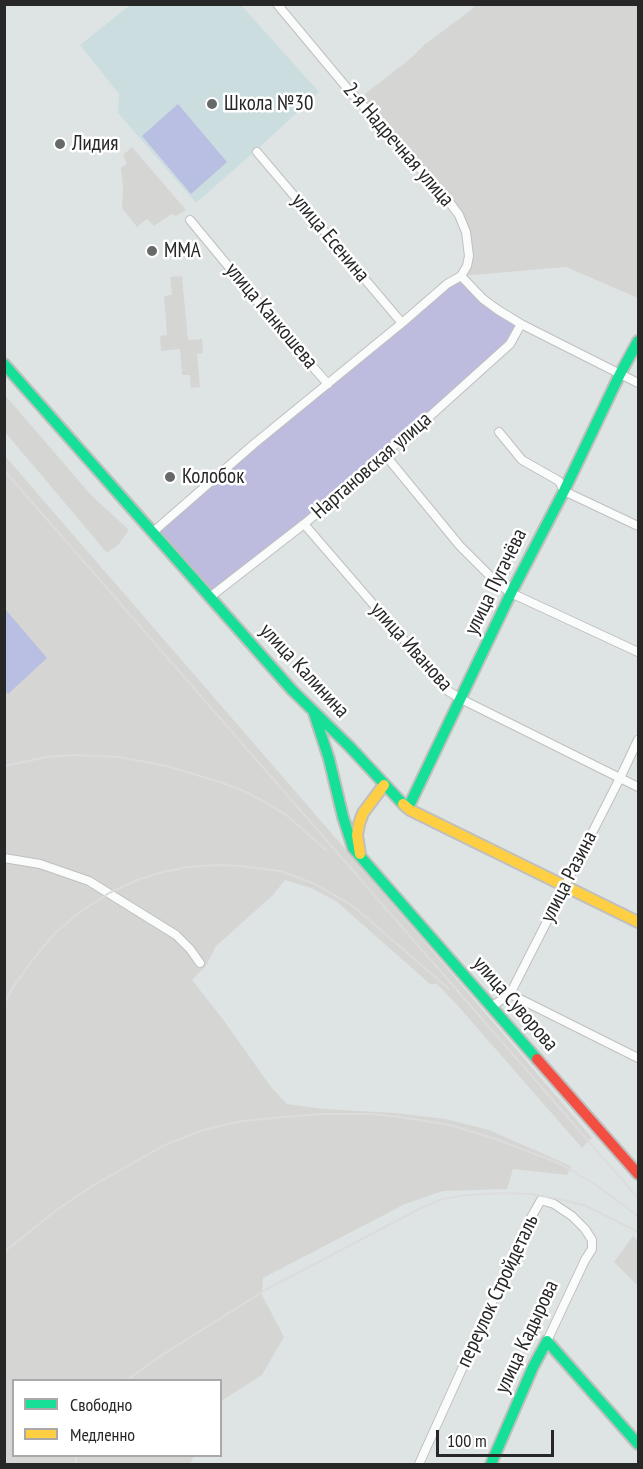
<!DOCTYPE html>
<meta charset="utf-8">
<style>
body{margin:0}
#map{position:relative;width:643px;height:1469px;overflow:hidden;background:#dee4e4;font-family:"PT Sans Narrow",sans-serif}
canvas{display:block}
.frame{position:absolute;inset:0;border:6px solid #272727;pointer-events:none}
.legend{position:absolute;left:12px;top:1379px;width:210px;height:78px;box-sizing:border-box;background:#fff;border:2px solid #a9a9a9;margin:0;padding:8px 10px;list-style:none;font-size:18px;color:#272727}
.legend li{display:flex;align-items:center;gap:12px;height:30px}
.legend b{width:30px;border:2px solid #a9a9a9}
.scale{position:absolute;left:436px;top:1430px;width:118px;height:27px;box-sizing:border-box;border:3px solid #272727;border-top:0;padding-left:8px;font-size:18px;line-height:21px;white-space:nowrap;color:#272727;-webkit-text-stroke:4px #fff;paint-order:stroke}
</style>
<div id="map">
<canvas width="643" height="1469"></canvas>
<div class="frame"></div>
<ul class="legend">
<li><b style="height:8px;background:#16e098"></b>Свободно</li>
<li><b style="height:8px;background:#ffcf43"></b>Медленно</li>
</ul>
<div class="scale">100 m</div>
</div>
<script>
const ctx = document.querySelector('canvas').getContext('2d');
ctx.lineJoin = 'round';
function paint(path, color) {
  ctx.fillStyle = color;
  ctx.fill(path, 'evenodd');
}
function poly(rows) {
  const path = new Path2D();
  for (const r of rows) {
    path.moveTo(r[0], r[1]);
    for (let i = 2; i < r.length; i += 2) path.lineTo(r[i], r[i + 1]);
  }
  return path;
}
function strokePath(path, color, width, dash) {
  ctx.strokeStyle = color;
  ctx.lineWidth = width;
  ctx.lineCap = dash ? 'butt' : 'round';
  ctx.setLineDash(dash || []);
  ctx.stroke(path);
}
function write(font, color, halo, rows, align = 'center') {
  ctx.font = font + ' "PT Sans Narrow",sans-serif';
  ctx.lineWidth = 5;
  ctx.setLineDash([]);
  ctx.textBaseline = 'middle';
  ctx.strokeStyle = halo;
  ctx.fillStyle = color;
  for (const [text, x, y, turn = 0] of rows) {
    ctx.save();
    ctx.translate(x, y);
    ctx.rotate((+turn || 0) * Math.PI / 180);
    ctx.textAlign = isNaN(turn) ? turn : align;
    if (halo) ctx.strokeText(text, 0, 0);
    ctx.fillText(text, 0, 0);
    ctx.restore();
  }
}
const industrial = poly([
 [476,5,638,5,638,298,566,267,461,276,469,256,459,215,361,103,366,93,410,59,424,45,467,13],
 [132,147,186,210,176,216,172,214,154,226,147,219,137,227,122,208,123,186,121,168,127,164,123,155],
 [182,276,188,340,202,339,203,353,197,354,200,387,191,388,190,375,182,375,180,349,161,351,160,336,167,335,164,296,172,295,170,277],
 [5,395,91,495,129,530,119,544,107,553,5,432],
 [5,456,353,858,592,1138,582,1148,458,1006,437,984,430,984,336,901,311,888,285,880,272,896,216,946,206,966,192,980,222,1018,271,1087,287,1104,324,1109,394,1113,446,1119,489,1130,571,1166,567,1175,513,1169,507,1189,443,1191,405,1204,263,1278,262,1295,284,1337,262,1375,221,1401,220,1380,14,1380,14,1456,194,1456,190,1464,5,1464],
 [633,1236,638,1241,638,1286,614,1262]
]);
const education = poly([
 [130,5,241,5,319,92,261,146,196,203,118,113,119,94,80,45]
]);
const green = poly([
 [461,276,475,290,521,324,510,344,389,450,210,597,153,532]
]);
const pitch = poly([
 [178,104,227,162,191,194,142,136],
 [5,609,47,658,8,694,4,689]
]);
const street = poly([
 [277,4,347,88,444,195,459,215,466,232,469,256,467,266,461,276],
 [257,152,402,323],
 [190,220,296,348,328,384],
 [461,276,483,299,498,310,521,324,638,383],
 [499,432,522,460,559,481,564,491,638,526],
 [386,456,460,546,496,582,511,593,638,652],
 [304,524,448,691,461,699,638,787],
 [153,532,254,444,402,323,447,284,461,276],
 [210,597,304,524,386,456,389,450,403,437,430,416,510,344,521,324],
 [4,858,40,864,89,881,176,935,190,949,200,963],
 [510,994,638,1058],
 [491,1007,510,994,620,778,638,740],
 [419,1464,528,1223,541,1200,554,1204,572,1216,585,1229,592,1240,592,1249,585,1260,547,1341]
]);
const fast = poly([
 [4,364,292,690,349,746,403,804],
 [314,713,329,759,343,817,353,848,537,1059],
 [408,808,511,593,564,491,620,374,638,341],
 [491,1464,533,1367,547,1341,638,1444]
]);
const slow = poly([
 [403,804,410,810,638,922],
 [360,854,357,835,359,824,363,813,384,785]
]);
const jam = poly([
 [537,1059,638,1174]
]);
const rail = poly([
 [4,470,638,1198],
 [4,766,47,757,72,755,119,757,167,766,223,783,246,792,265,802,286,815,326,850],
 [4,1004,15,984,34,958,56,932,80,912,109,893,137,880,163,872,189,867,218,865,240,866,280,871,315,884,353,906,449,989],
 [4,1252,58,1209,92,1186,165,1145,203,1130,242,1121,319,1114,373,1114,400,1117,450,1125,496,1139,561,1164,596,1185,638,1216],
 [127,1380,162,1355,267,1289,421,1208,442,1199,468,1195,502,1193,530,1194,564,1200,586,1206,638,1232],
 [75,1464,77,1456]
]);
const markers = [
 [212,104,6,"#676969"],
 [60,144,6,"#676969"],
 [152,251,6,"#676969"],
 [170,477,6,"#676969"]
];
const poiNames = [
 ["Школа №30",224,104],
 ["Лидия",72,144],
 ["MMA",164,251],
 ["Колобок",182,477]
];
const streetNames = [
 ["2-я Надречная улица",398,145,49],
 ["улица Есенина",330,238,50],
 ["улица Канкошева",271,316,50],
 ["Нартановская улица",372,466,-41],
 ["улица Пугачёва",496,582,-64],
 ["улица Иванова",411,647,48],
 ["улица Калинина",304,671,47],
 ["улица Разина",569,877,-63],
 ["улица Суворова",515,1004,49],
 ["переулок Стройдеталь",498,1291,-65],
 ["улица Кадырова",527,1337,-65]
];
paint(industrial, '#d5d6d3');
paint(education, '#ccdddf');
paint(green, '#bdbcde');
paint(pitch, '#b8bfe2');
strokePath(street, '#bfbfbe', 10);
strokePath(fast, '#bfbfbe', 14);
strokePath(slow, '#bfbfbe', 14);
strokePath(jam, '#bfbfbe', 14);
strokePath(street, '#fafbfb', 8);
strokePath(fast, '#16e098', 10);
strokePath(slow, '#ffcf43', 10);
strokePath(jam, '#f24e42', 10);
strokePath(rail, '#dddcdc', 2);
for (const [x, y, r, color] of markers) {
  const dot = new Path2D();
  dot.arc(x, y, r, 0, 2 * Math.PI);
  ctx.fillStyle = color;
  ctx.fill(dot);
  strokePath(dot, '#fff', 2);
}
write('21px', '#272727', '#fff', poiNames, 'left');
write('21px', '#272727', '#fff', streetNames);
</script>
